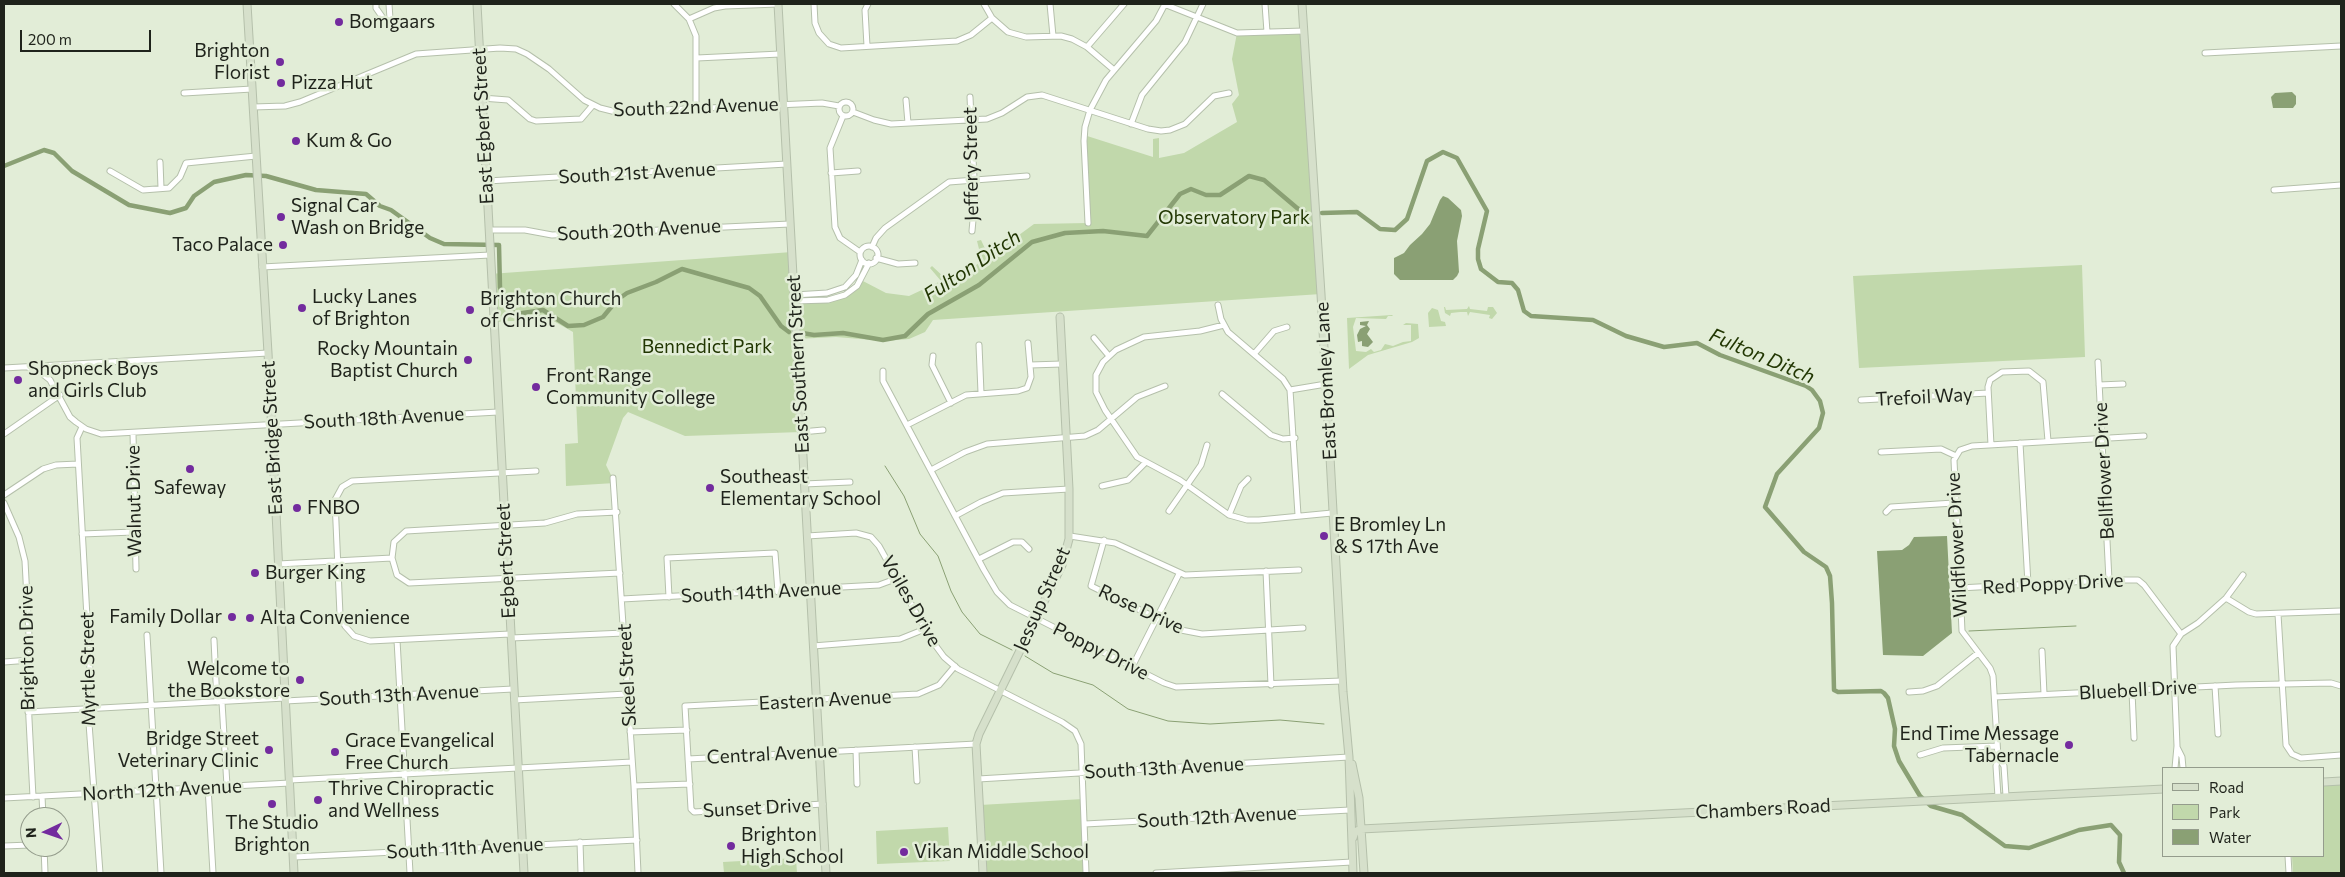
<!DOCTYPE html>
<style>
body{margin:0}
#map{position:relative;width:2345px;height:877px;overflow:hidden;background:#e2edd7;font-family:Commissioner,sans-serif}
canvas{display:block}
.frame{position:absolute;inset:0;border:5px solid #1f231b;pointer-events:none}
.legend{position:absolute;left:2162px;top:767px;width:162px;height:90px;box-sizing:border-box;background:#e2edd7;border:1px solid #949c8c;margin:0;padding:6px 9px;list-style:none;font-size:15px;color:#1f231b}
.legend li{display:flex;align-items:center;gap:10px;height:25px}
.legend b{width:25px;border:1px solid #949c8c}
.north{position:absolute;left:20px;top:807px;width:50px;height:50px;box-sizing:border-box;background:#e2edd7;border:1px solid #949c8c;border-radius:50%;rotate:267deg;font-size:14px;font-weight:700;line-height:20px;text-align:center;color:#1f231b}
.north::after{content:'';display:block;margin:auto;width:18px;height:22px;background:#732b9e;clip-path:polygon(50% 0,100% 100%,50% 72%,0 100%)}
.scale{position:absolute;left:20px;top:30px;width:131px;height:22px;box-sizing:border-box;border:2px solid #1f231b;border-top:0;padding-left:6px;font-size:15px;line-height:18px;white-space:nowrap;color:#1f231b;-webkit-text-stroke:4px #e2edd7;paint-order:stroke}
</style>
<div id="map">
<canvas width="2345" height="877"></canvas>
<div class="frame"></div>
<ul class="legend">
<li><b style="height:6px;background:#d6e0cb"></b>Road</li>
<li><b style="height:14px;background:#c1d8ab"></b>Park</li>
<li><b style="height:14px;background:#8aa074"></b>Water</li>
</ul>
<div class="north">N</div>
<div class="scale">200 m</div>
</div>
<script>
const ctx = document.querySelector('canvas').getContext('2d');
ctx.lineJoin = 'round';
function paint(path, color) {
  ctx.fillStyle = color;
  ctx.fill(path, 'evenodd');
}
function poly(rows) {
  const path = new Path2D();
  for (const r of rows) {
    if (r.length === 3) {
      path.moveTo(r[0] + r[2], r[1]);
      path.arc(r[0], r[1], r[2], 0, 2 * Math.PI);
      continue;
    }
    path.moveTo(r[0], r[1]);
    for (let i = 2; i < r.length; i += 2) path.lineTo(r[i], r[i + 1]);
  }
  return path;
}
function strokePath(path, color, width, dash) {
  ctx.strokeStyle = color;
  ctx.lineWidth = width;
  ctx.lineCap = dash ? 'butt' : 'round';
  ctx.setLineDash(dash || []);
  ctx.stroke(path);
}
function write(font, color, halo, rows, align = 'center') {
  ctx.font = font + ' Commissioner,sans-serif';
  ctx.lineWidth = 5;
  ctx.setLineDash([]);
  ctx.textBaseline = 'middle';
  ctx.strokeStyle = halo;
  ctx.fillStyle = color;
  for (const [text, x, y, turn = 0] of rows) {
    ctx.save();
    ctx.translate(x, y);
    ctx.rotate((+turn || 0) * Math.PI / 180);
    ctx.textAlign = isNaN(turn) ? turn : align;
    if (halo) ctx.strokeText(text, 0, 0);
    ctx.fillText(text, 0, 0);
    ctx.restore();
  }
}
const green = poly([
 [1304,31,1321,294,933,320,925,332,909,339,885,341,836,337,796,339,801,432,685,436,628,412,623,418,606,465,615,483,566,486,565,444,578,443,573,332,550,319,493,322,490,274,792,252,794,301,839,297,861,280,886,293,909,296,941,281,930,268,932,266,946,279,966,272,982,261,977,241,981,240,989,257,1034,224,1088,223,1084,135,1153,157,1153,139,1159,138,1159,158,1184,153,1237,122,1232,104,1239,95,1232,59,1237,33],
 [2082,265,2085,357,1859,368,1853,276],
 [1469,306,1470,309,1487,311,1488,307,1493,307,1497,313,1492,319,1489,318,1490,315,1470,312,1468,316,1467,312,1460,312,1451,313,1450,316,1445,313,1444,307,1445,307,1446,310,1467,309],
 [1432,308,1438,310,1441,321,1445,322,1446,326,1429,327,1428,313],
 [1388,316,1386,319,1356,318,1353,327,1356,351,1366,352,1371,349,1374,352,1381,350,1385,344,1393,346,1403,342,1411,341,1411,325,1403,325,1406,323,1418,324,1419,338,1412,342,1368,355,1349,369,1347,318,1392,315,1393,316],
 [2341,781,2341,873,2293,873,2292,856,2324,856,2324,782],
 [1083,799,1086,873,983,873,980,805],
 [948,827,950,861,877,864,876,831],
 [796,858,797,873,724,873,723,862]
]);
const water = poly([
 [2292,92,2296,96,2296,104,2293,108,2273,108,2271,97,2275,93],
 [1443,196,1448,198,1461,210,1462,216,1457,241,1459,272,1457,276,1453,280,1400,280,1394,274,1394,258,1404,253,1410,245,1422,234,1430,224,1440,200],
 [1369,321,1367,325,1370,329,1367,334,1373,342,1368,347,1362,346,1362,341,1358,342,1357,335,1360,329,1366,326,1360,325,1360,322],
 [1947,536,1952,633,1923,656,1883,655,1877,551,1902,550,1909,545,1914,537]
]);
const stream = poly([
 [885,466,904,496,920,534,938,556,951,591,962,612,980,634,1012,650],
 [1969,631,2076,626],
 [1025,656,1053,673,1093,685,1128,709,1168,721,1210,724,1280,720,1324,724]
]);
const canal = poly([
 [4,166,44,150,54,153,72,171,129,205,170,213,186,208,194,196,214,182,246,175,266,176,316,190,366,194,380,206,391,210,430,238,444,244,499,245,500,287,506,307,516,314,543,310,568,326,584,325,603,317,617,300,627,293,656,282,682,269,749,288,760,296,781,326,789,332],
 [1322,213,1357,212,1380,229,1395,230,1407,219,1427,161,1443,152,1457,158,1487,211,1478,249,1478,259,1481,269,1498,282,1512,283,1518,290,1524,311,1531,316,1593,320,1626,336,1664,347,1697,343,1720,355,1806,386,1812,390,1820,401,1823,413,1819,428,1777,474,1765,507,1804,552,1826,567,1830,576,1832,603,1834,690,1838,692,1881,691,1884,693,1888,698,1895,729,1894,746,1899,761,1920,796,1931,806,1962,815,2005,846,2029,848,2079,830,2111,825,2120,835,2119,862,2124,873],
 [802,333,814,335,843,333,883,340,905,336,928,314,979,285,1032,242,1065,233,1103,231,1147,236,1180,194,1191,189,1206,195,1220,195,1249,176,1264,180,1297,208,1307,214]
]);
const street = poly([
 [376,4,376,8,385,21,387,22,390,19,389,4],
 [674,4,689,19,696,36,696,109],
 [814,4,815,23,819,33,829,44,841,48,957,41,971,35,992,18],
 [984,4,992,18,1008,32,1026,37,1061,36,1072,39,1087,47,1114,70],
 [1050,4,1053,36],
 [1164,4,1237,33,1304,31],
 [1265,4,1267,32],
 [689,19,714,8,725,6,778,4],
 [867,46,865,10,868,4],
 [1087,47,1124,4],
 [2205,53,2341,46],
 [697,58,780,54],
 [184,93,252,89],
 [970,97,975,198,972,231],
 [482,98,508,100,530,119,536,121,581,119,593,105],
 [906,100,908,123],
 [846,109,7],
 [253,107,285,106,300,102,416,54,500,48,516,49,527,54,549,69,584,100,600,108,616,112,822,103,839,106],
 [853,112,874,120,891,124,987,119,1002,113,1027,97,1042,95,1148,129,1161,131,1170,130,1185,124,1214,96,1229,93],
 [843,116,830,148,835,227,840,238,860,252],
 [1131,124,1142,95,1185,42,1203,4],
 [160,162,161,188],
 [110,171,143,190,169,188,180,177,186,163,256,156],
 [831,173,858,171],
 [487,181,787,164],
 [2274,190,2341,185],
 [1088,223,1084,141,1085,127,1090,110,1106,80,1156,21,1165,4],
 [489,230,525,230,552,235,790,224],
 [869,255,9],
 [872,247,876,238,885,228,949,182,1027,176],
 [876,258,898,264,915,263],
 [262,267,490,255],
 [794,295,827,293,845,287,856,275,862,260],
 [794,301,828,300,845,295,857,286,869,263],
 [1218,305,1221,319,1228,332,1283,379,1290,390,1298,515],
 [1224,325,1200,331,1144,337,1116,350,1103,362,1096,375,1096,392,1105,410,1137,457,1180,480,1229,515,1247,520,1259,520,1332,513],
 [1094,338,1109,356],
 [979,345,981,393],
 [1254,354,1274,331,1287,327],
 [933,356,932,365,951,403],
 [2098,362,2109,580],
 [1030,365,1062,364],
 [27,367,40,372,50,380,70,417,76,422,86,429,101,434,498,412],
 [4,368,268,353],
 [883,371,883,381,984,570,997,592,1010,605,1164,683,1176,687,1342,681],
 [2099,385,2123,384],
 [1290,390,1326,384],
 [1222,394,1271,435,1283,439,1295,438],
 [1861,400,1988,393],
 [907,425,966,395,1018,391,1027,388,1031,377,1028,343],
 [82,427,77,438,90,671,87,696,100,873],
 [801,432,823,430],
 [133,433,136,569],
 [4,434,60,395],
 [2020,443,2028,584],
 [1991,445,1988,387,1990,380,2002,372,2029,371,2043,382,2048,441],
 [1881,452,1941,449,1956,456],
 [931,470,965,452,987,444,1085,436,1098,430,1137,397,1165,386],
 [613,478,634,786,638,873],
 [804,484,850,482],
 [1102,486,1128,480,1146,462],
 [4,495,43,469,56,465,78,464],
 [4,503,19,537,25,561,31,673,28,700,33,797],
 [1169,511,1201,465,1207,445],
 [617,512,577,514,545,523,406,531,394,542,392,558,397,575,409,583,620,573],
 [1886,512,1891,507,1954,503],
 [1229,515,1241,486,1248,479],
 [955,516,981,502,1003,493,1069,489],
 [82,534,134,532],
 [807,536,856,533,871,537,879,546,930,638,944,657,958,669,1062,722,1075,731,1081,744,1086,873],
 [1070,536,1115,543,1185,575,1299,570],
 [1104,540,1091,586,1181,630,1202,634,1303,628],
 [979,559,1013,542,1022,542,1029,549],
 [278,564,392,558],
 [1266,571,1271,685],
 [1959,588,2109,580,2138,580,2144,585,2181,634],
 [669,597,667,558,775,553,778,592],
 [2226,598,2249,612,2256,614,2341,611],
 [622,599,879,585,898,578],
 [2278,614,2286,745,2292,754,2301,758,2341,755],
 [510,634,370,641,354,636,345,626,340,615,335,500,342,487,352,481,536,471],
 [147,635,161,873],
 [511,638,624,633],
 [214,640,217,702],
 [397,640,410,873],
 [813,646,900,639,925,629],
 [2042,651,2044,694],
 [4,662,30,660],
 [1132,667,1179,574],
 [2215,686,2218,734],
 [2132,691,2134,738],
 [1909,692,1923,691,1937,686,1978,653],
 [1995,697,2236,685,2331,683,2341,686],
 [514,700,627,694],
 [285,701,513,689],
 [222,702,227,786],
 [28,712,285,698],
 [630,732,687,730],
 [915,747,917,781],
 [2177,747,2182,757,2183,768],
 [856,750,857,784],
 [1920,755,1943,748,1997,746],
 [1998,757,2004,766,2006,796],
 [688,759,976,744],
 [2175,768,2177,746,2173,646,2181,634,2198,623,2226,598,2243,575],
 [978,779,1349,757],
 [290,780,632,762],
 [634,786,690,784],
 [208,787,213,873],
 [42,796,43,817],
 [1998,797,1996,766,1998,757,1993,676,1990,668,1962,631,1954,460,1960,450,1972,446,2144,436],
 [4,798,290,783],
 [823,804,694,812,691,809,685,706,918,694,939,685,955,666],
 [1085,824,1350,810],
 [580,842,581,873],
 [4,846,30,845],
 [44,847,45,873],
 [2288,856,2289,873],
 [294,857,637,840],
 [1156,873,1352,862]
]);
const secondary = poly([
 [247,4,268,353,294,873],
 [477,4,524,873],
 [778,4,826,873],
 [1302,4,1321,294,1343,692,1349,757,1353,873],
 [1352,764,1359,798,1364,873],
 [2324,782,2341,781],
 [1353,838,1355,832,1361,829,2164,789],
 [983,873,976,744,979,734,1062,565,1069,539,1069,489,1060,317]
]);
const markers = [
 [339,22,5,"#732b9e"],
 [280,62,5,"#732b9e"],
 [281,83,5,"#732b9e"],
 [296,141,5,"#732b9e"],
 [281,217,5,"#732b9e"],
 [283,245,5,"#732b9e"],
 [302,308,5,"#732b9e"],
 [470,310,5,"#732b9e"],
 [468,360,5,"#732b9e"],
 [18,380,5,"#732b9e"],
 [536,387,5,"#732b9e"],
 [190,469,5,"#732b9e"],
 [710,488,5,"#732b9e"],
 [297,508,5,"#732b9e"],
 [1324,536,5,"#732b9e"],
 [255,573,5,"#732b9e"],
 [232,617,5,"#732b9e"],
 [250,618,5,"#732b9e"],
 [300,680,5,"#732b9e"],
 [2069,745,5,"#732b9e"],
 [269,750,5,"#732b9e"],
 [335,752,5,"#732b9e"],
 [318,800,5,"#732b9e"],
 [272,804,5,"#732b9e"],
 [731,846,5,"#732b9e"],
 [904,852,5,"#732b9e"]
];
const poiNames = [
 ["Bomgaars",349,22],
 ["Brighton",270,51,"right"],
 ["Florist",270,73,"right"],
 ["Pizza Hut",291,83],
 ["Kum & Go",306,141],
 ["Signal Car",291,206],
 ["Wash on Bridge",291,228],
 ["Taco Palace",273,245,"right"],
 ["Lucky Lanes",312,297],
 ["of Brighton",312,319],
 ["Brighton Church",480,299],
 ["of Christ",480,321],
 ["Rocky Mountain",458,349,"right"],
 ["Baptist Church",458,371,"right"],
 ["Shopneck Boys",28,369],
 ["and Girls Club",28,391],
 ["Front Range",546,376],
 ["Community College",546,398],
 ["Southeast",720,477],
 ["Elementary School",720,499],
 ["Safeway",190,488,"center"],
 ["FNBO",307,508],
 ["E Bromley Ln",1334,525],
 ["& S 17th Ave",1334,547],
 ["Burger King",265,573],
 ["Family Dollar",222,617,"right"],
 ["Alta Convenience",260,618],
 ["Welcome to",290,669,"right"],
 ["the Bookstore",290,691,"right"],
 ["End Time Message",2059,734,"right"],
 ["Tabernacle",2059,756,"right"],
 ["Bridge Street",259,739,"right"],
 ["Veterinary Clinic",259,761,"right"],
 ["Grace Evangelical",345,741],
 ["Free Church",345,763],
 ["Thrive Chiropractic",328,789],
 ["and Wellness",328,811],
 ["The Studio",272,823,"center"],
 ["Brighton",272,845,"center"],
 ["Brighton",741,835],
 ["High School",741,857],
 ["Vikan Middle School",914,852]
];
const streetNames = [
 ["South 22nd Avenue",696,107,-2],
 ["East Egbert Street",483,126,-93],
 ["Jeffery Street",971,164,-91],
 ["South 21st Avenue",637,173,-3],
 ["South 20th Avenue",639,230,-3],
 ["East Southern Street",798,364,-93],
 ["East Bromley Lane",1326,381,-93],
 ["Trefoil Way",1924,397,-3],
 ["South 18th Avenue",384,418,-3],
 ["East Bridge Street",272,438,-93],
 ["Bellflower Drive",2104,471,-93],
 ["Walnut Drive",134,501,-91],
 ["Wildflower Drive",1957,545,-93],
 ["Egbert Street",506,561,-93],
 ["Red Poppy Drive",2053,584,-3],
 ["South 14th Avenue",761,592,-3],
 ["Jessup Street",1042,599,-66],
 ["Voiles Drive",911,601,60],
 ["Rose Drive",1141,609,25],
 ["Brighton Drive",27,648,-91],
 ["Poppy Drive",1101,651,27],
 ["Myrtle Street",88,669,-91],
 ["Skeel Street",627,675,-93],
 ["Bluebell Drive",2138,690,-3],
 ["South 13th Avenue",399,695,-3],
 ["Eastern Avenue",825,700,-3],
 ["Central Avenue",772,754,-3],
 ["South 13th Avenue",1164,768,-3],
 ["North 12th Avenue",162,790,-3],
 ["Sunset Drive",757,808,-3],
 ["Chambers Road",1763,809,-3],
 ["South 12th Avenue",1217,817,-3],
 ["South 11th Avenue",465,848,-3]
];
const parkNames = [
 ["Observatory Park",1234,218],
 ["Bennedict Park",707,347]
];
const waterNames = [
 ["Fulton Ditch",972,266,-34],
 ["Fulton Ditch",1762,356,23]
];
paint(green, '#c1d8ab');
paint(water, '#8aa074');
strokePath(stream, '#8aa074', 1);
strokePath(canal, '#8aa074', 4.5);
strokePath(street, '#b5c0ab', 7);
strokePath(secondary, '#b5c0ab', 9);
strokePath(street, '#fff', 5);
strokePath(secondary, '#d6e0cb', 7);
for (const [x, y, r, color] of markers) {
  const dot = new Path2D();
  dot.arc(x, y, r, 0, 2 * Math.PI);
  ctx.fillStyle = color;
  ctx.fill(dot);
  strokePath(dot, '#e2edd7', 2);
}
write('19px', '#1f231b', '#e2edd7', poiNames, 'left');
write('19px', '#1f231b', '#e2edd7', streetNames);
write('19px', '#223703', '#e2edd7', parkNames);
write('italic 20px', '#223703', '#e2edd7', waterNames);
</script>
